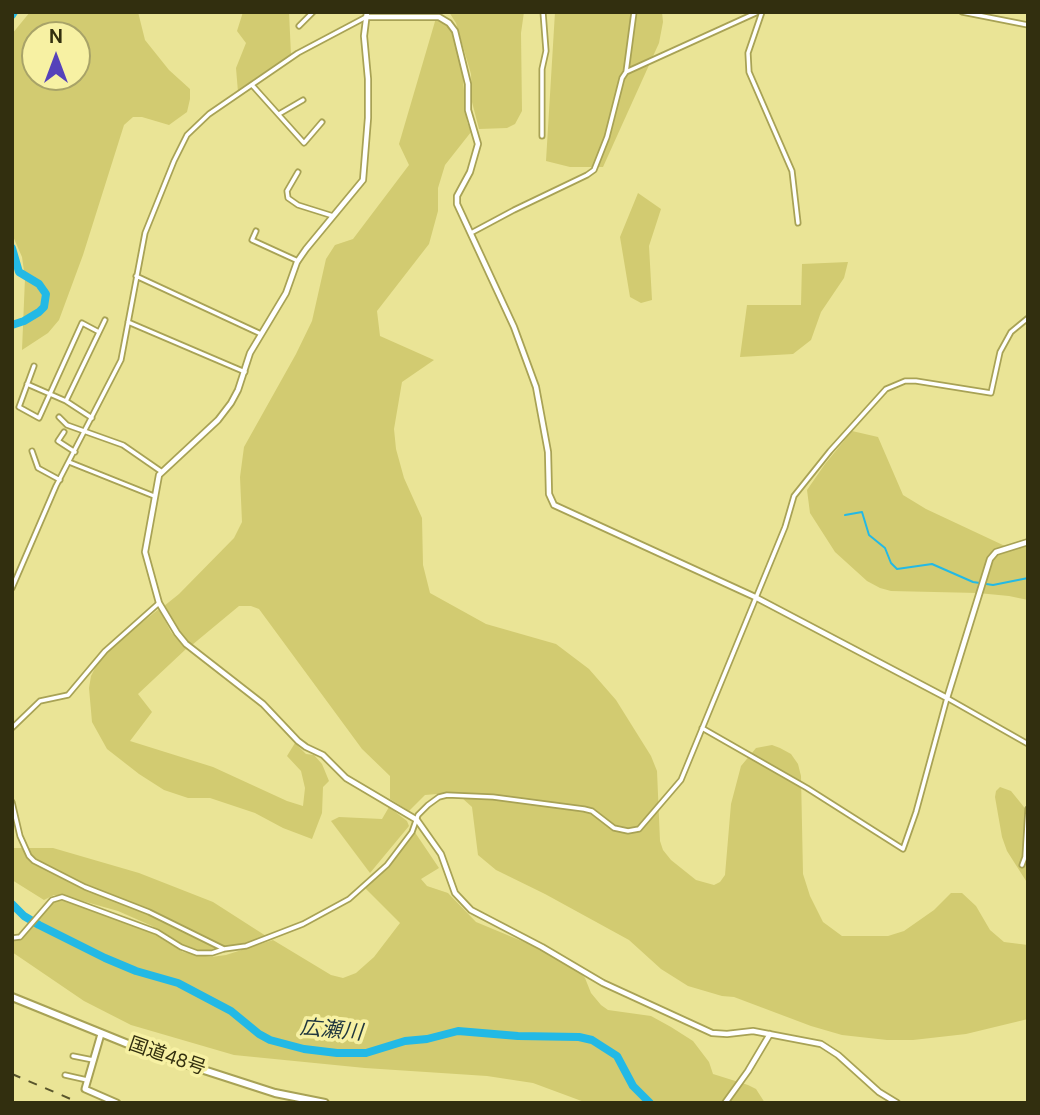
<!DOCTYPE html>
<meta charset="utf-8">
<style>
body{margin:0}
#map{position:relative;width:1040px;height:1115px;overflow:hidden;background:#eae496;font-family:"DM Sans",sans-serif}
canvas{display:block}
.frame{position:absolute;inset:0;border:14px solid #322f0f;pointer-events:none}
.north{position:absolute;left:21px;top:21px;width:70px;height:70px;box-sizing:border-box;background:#f7f1a3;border:2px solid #a8a368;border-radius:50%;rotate:0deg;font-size:19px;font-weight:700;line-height:28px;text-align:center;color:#322f0f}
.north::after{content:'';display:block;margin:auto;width:24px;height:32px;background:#5542ba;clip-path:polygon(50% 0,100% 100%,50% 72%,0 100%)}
</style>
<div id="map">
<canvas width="1040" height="1115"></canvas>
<div class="frame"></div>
<div class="north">N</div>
</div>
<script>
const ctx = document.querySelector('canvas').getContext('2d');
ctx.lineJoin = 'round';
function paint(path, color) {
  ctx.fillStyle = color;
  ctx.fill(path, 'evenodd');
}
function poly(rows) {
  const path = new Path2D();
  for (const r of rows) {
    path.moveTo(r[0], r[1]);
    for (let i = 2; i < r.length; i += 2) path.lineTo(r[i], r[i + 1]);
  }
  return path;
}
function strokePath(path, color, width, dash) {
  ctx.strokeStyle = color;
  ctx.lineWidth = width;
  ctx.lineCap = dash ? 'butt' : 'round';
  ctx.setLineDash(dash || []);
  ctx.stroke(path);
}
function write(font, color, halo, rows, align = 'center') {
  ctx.font = font + ' "DM Sans","Noto Sans JP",sans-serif';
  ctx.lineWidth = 7;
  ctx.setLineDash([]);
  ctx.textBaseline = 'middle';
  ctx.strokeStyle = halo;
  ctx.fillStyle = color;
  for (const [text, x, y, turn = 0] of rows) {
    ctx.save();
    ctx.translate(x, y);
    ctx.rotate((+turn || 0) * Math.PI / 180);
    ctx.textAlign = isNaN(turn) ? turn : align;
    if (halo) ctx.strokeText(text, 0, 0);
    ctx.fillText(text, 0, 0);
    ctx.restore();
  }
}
const green = poly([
 [30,12,138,12,145,40,169,70,190,89,190,99,187,112,169,125,142,117,133,117,124,125,83,255,59,320,48,333,22,350,25,278,22,257,12,234,12,34],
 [35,35,77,35,77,77,35,77],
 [243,12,289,12,291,55,238,92,236,68,246,43,237,31],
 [449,12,524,12,521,33,522,111,515,124,507,128,479,129,472,102,471,74,456,23],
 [555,12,662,12,663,22,659,43,603,167,570,167,546,161],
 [436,18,448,24,454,35,461,58,467,122,471,132,445,165,438,188,438,211,429,244,377,311,380,336,434,360,402,382,394,429,396,449,404,478,422,518,423,565,430,593,486,624,556,644,589,669,616,700,651,756,657,771,660,841,663,850,671,860,696,880,714,885,720,882,725,875,731,804,741,766,756,748,772,745,780,748,791,754,798,764,801,776,803,874,810,896,823,922,842,936,888,936,904,931,934,910,951,893,962,893,976,906,990,930,1004,942,1028,945,1028,1019,966,1034,913,1040,887,1040,842,1035,811,1026,734,997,722,996,688,986,661,969,629,940,545,894,496,870,478,855,472,807,461,797,450,793,425,795,409,811,390,799,390,776,362,749,259,609,251,606,239,606,192,645,175,630,164,606,179,594,234,538,242,522,240,477,244,447,296,354,312,321,326,259,335,245,353,239,409,165,399,144],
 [638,193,661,209,649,246,652,300,641,303,630,297,620,237],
 [848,262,844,278,821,312,811,340,793,354,740,357,747,305,801,305,802,264],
 [852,431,878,437,903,495,926,509,1005,546,1028,538,1028,600,1009,596,978,593,891,591,880,588,867,581,835,552,810,513,807,490,825,464],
 [159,609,171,632,186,649,138,694,152,712,130,741,213,767,287,801,303,806,305,788,301,771,287,756,295,743,306,754,314,755,322,764,329,781,323,787,322,813,312,839,283,828,255,813,210,798,188,798,164,790,139,774,107,749,92,722,89,688,91,676,97,664,112,646],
 [1000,787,1011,791,1028,812,1028,884,1007,851,1002,837,995,797,996,791],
 [389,807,407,821,409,826,370,873,331,821,339,817,382,819],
 [414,831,439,868,421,879,427,886,448,893,476,922,570,961,585,978,591,993,601,1005,608,1010,651,1016,671,1027,693,1041,709,1062,713,1074,748,1085,756,1089,765,1103,587,1103,533,1083,487,1076,365,1068,234,1055,131,1025,84,1001,12,952,12,940,17,940,45,904,52,900,61,900,107,912,141,926,183,952,211,957,226,955,273,940,331,975,343,978,356,973,374,957,400,923,363,886,400,851],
 [12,848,53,848,139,873,213,902,266,936,222,951,203,953,179,944,152,926,118,911,65,896,54,895,44,900,12,880]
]);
const stream = poly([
 [845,515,862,512,869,535,885,548,891,563,897,569,932,564,973,582,993,585,1028,578]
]);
const river = poly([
 [12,15,14,12],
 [12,248,19,272,39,284,46,294,44,307,39,312,24,321,12,325],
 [12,904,24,916,39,925,105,958,136,971,178,983,231,1011,259,1034,270,1040,304,1049,337,1053,366,1053,405,1041,427,1039,458,1031,518,1036,579,1037,592,1040,617,1056,633,1086,650,1103]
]);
const minor = poly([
 [762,12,748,53,749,72,792,171,798,223],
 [962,12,1028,25],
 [299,26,313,12],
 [626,72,758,12],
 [252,85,304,143,322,122],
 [279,114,303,100],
 [542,136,542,69,546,51,543,12],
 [298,172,287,191,288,198,298,205,333,216],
 [256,231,252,240,298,261],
 [471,233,514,210,587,175,594,170,607,137,622,78,626,72,634,12],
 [136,276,261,334],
 [128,322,245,372],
 [34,366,19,407,39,418,82,323,99,332],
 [27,384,66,401,92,418],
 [66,401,105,320],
 [59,417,67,425,123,445,162,472],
 [64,432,58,441,75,452],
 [32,451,38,468,60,480],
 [69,462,154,496],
 [12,588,56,486,121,360,145,233,174,161,187,135,209,114,298,53,366,17],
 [12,728,40,701,68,695,105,651,159,603],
 [702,728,807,788,903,849,916,812,947,698,1028,744],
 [12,802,20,836,29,856,34,861,85,887,149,912,224,949],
 [1022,865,1025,857,1028,809],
 [12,938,20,937,52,900,62,897,157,932,181,947,197,953,212,953,224,949,246,946,303,924,349,899,387,865,412,832,418,815,428,805,439,797,447,795,493,797,584,809,592,811,614,828,628,831,639,829,681,780,785,527,794,496,830,451,886,389,905,381,916,381,991,393,1000,352,1011,332,1028,318],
 [73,1056,93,1060],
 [65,1075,87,1080]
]);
const tertiary = poly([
 [367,12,364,36,368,79,368,118,363,180,306,249,297,262,286,293,250,353,238,390,231,403,218,420,159,475,145,552,159,603,177,633,186,644,263,704,298,741,306,747,323,755,346,778,417,820,441,854,455,893,471,910,542,947,603,983,712,1033,727,1034,753,1031,821,1044,838,1055,879,1092,897,1103],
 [366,17,439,17,449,23,455,31,468,84,468,110,478,144,470,172,457,196,457,204,514,327,536,387,548,452,549,494,554,505,755,597,947,698,990,559,996,552,1028,542],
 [725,1103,748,1071,770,1034]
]);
const secondary = poly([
 [101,1034,85,1089,117,1103]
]);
const trunk = poly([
 [12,997,128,1044,179,1062,275,1093,325,1103]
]);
const rail = poly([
 [12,1074,80,1103]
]);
const streetNames = [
 ["国道48号",167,1057,19]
];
const waterNames = [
 ["広瀬川",331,1031,5]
];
paint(green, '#d2cb71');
strokePath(stream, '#23b9e5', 2);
strokePath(river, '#23b9e5', 8);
strokePath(minor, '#a8a255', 7);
strokePath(tertiary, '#a8a255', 8);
strokePath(secondary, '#a8a255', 9);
strokePath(trunk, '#a8a255', 10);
strokePath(minor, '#fff', 3.5);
strokePath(tertiary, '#fff', 4.5);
strokePath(secondary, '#fff', 5);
strokePath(trunk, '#fff', 6);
strokePath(rail, '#59552c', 2, [9, 9]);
write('19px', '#322f0f', '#f7f1a3', streetNames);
write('italic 21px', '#1f363e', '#f7f1a3', waterNames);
</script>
